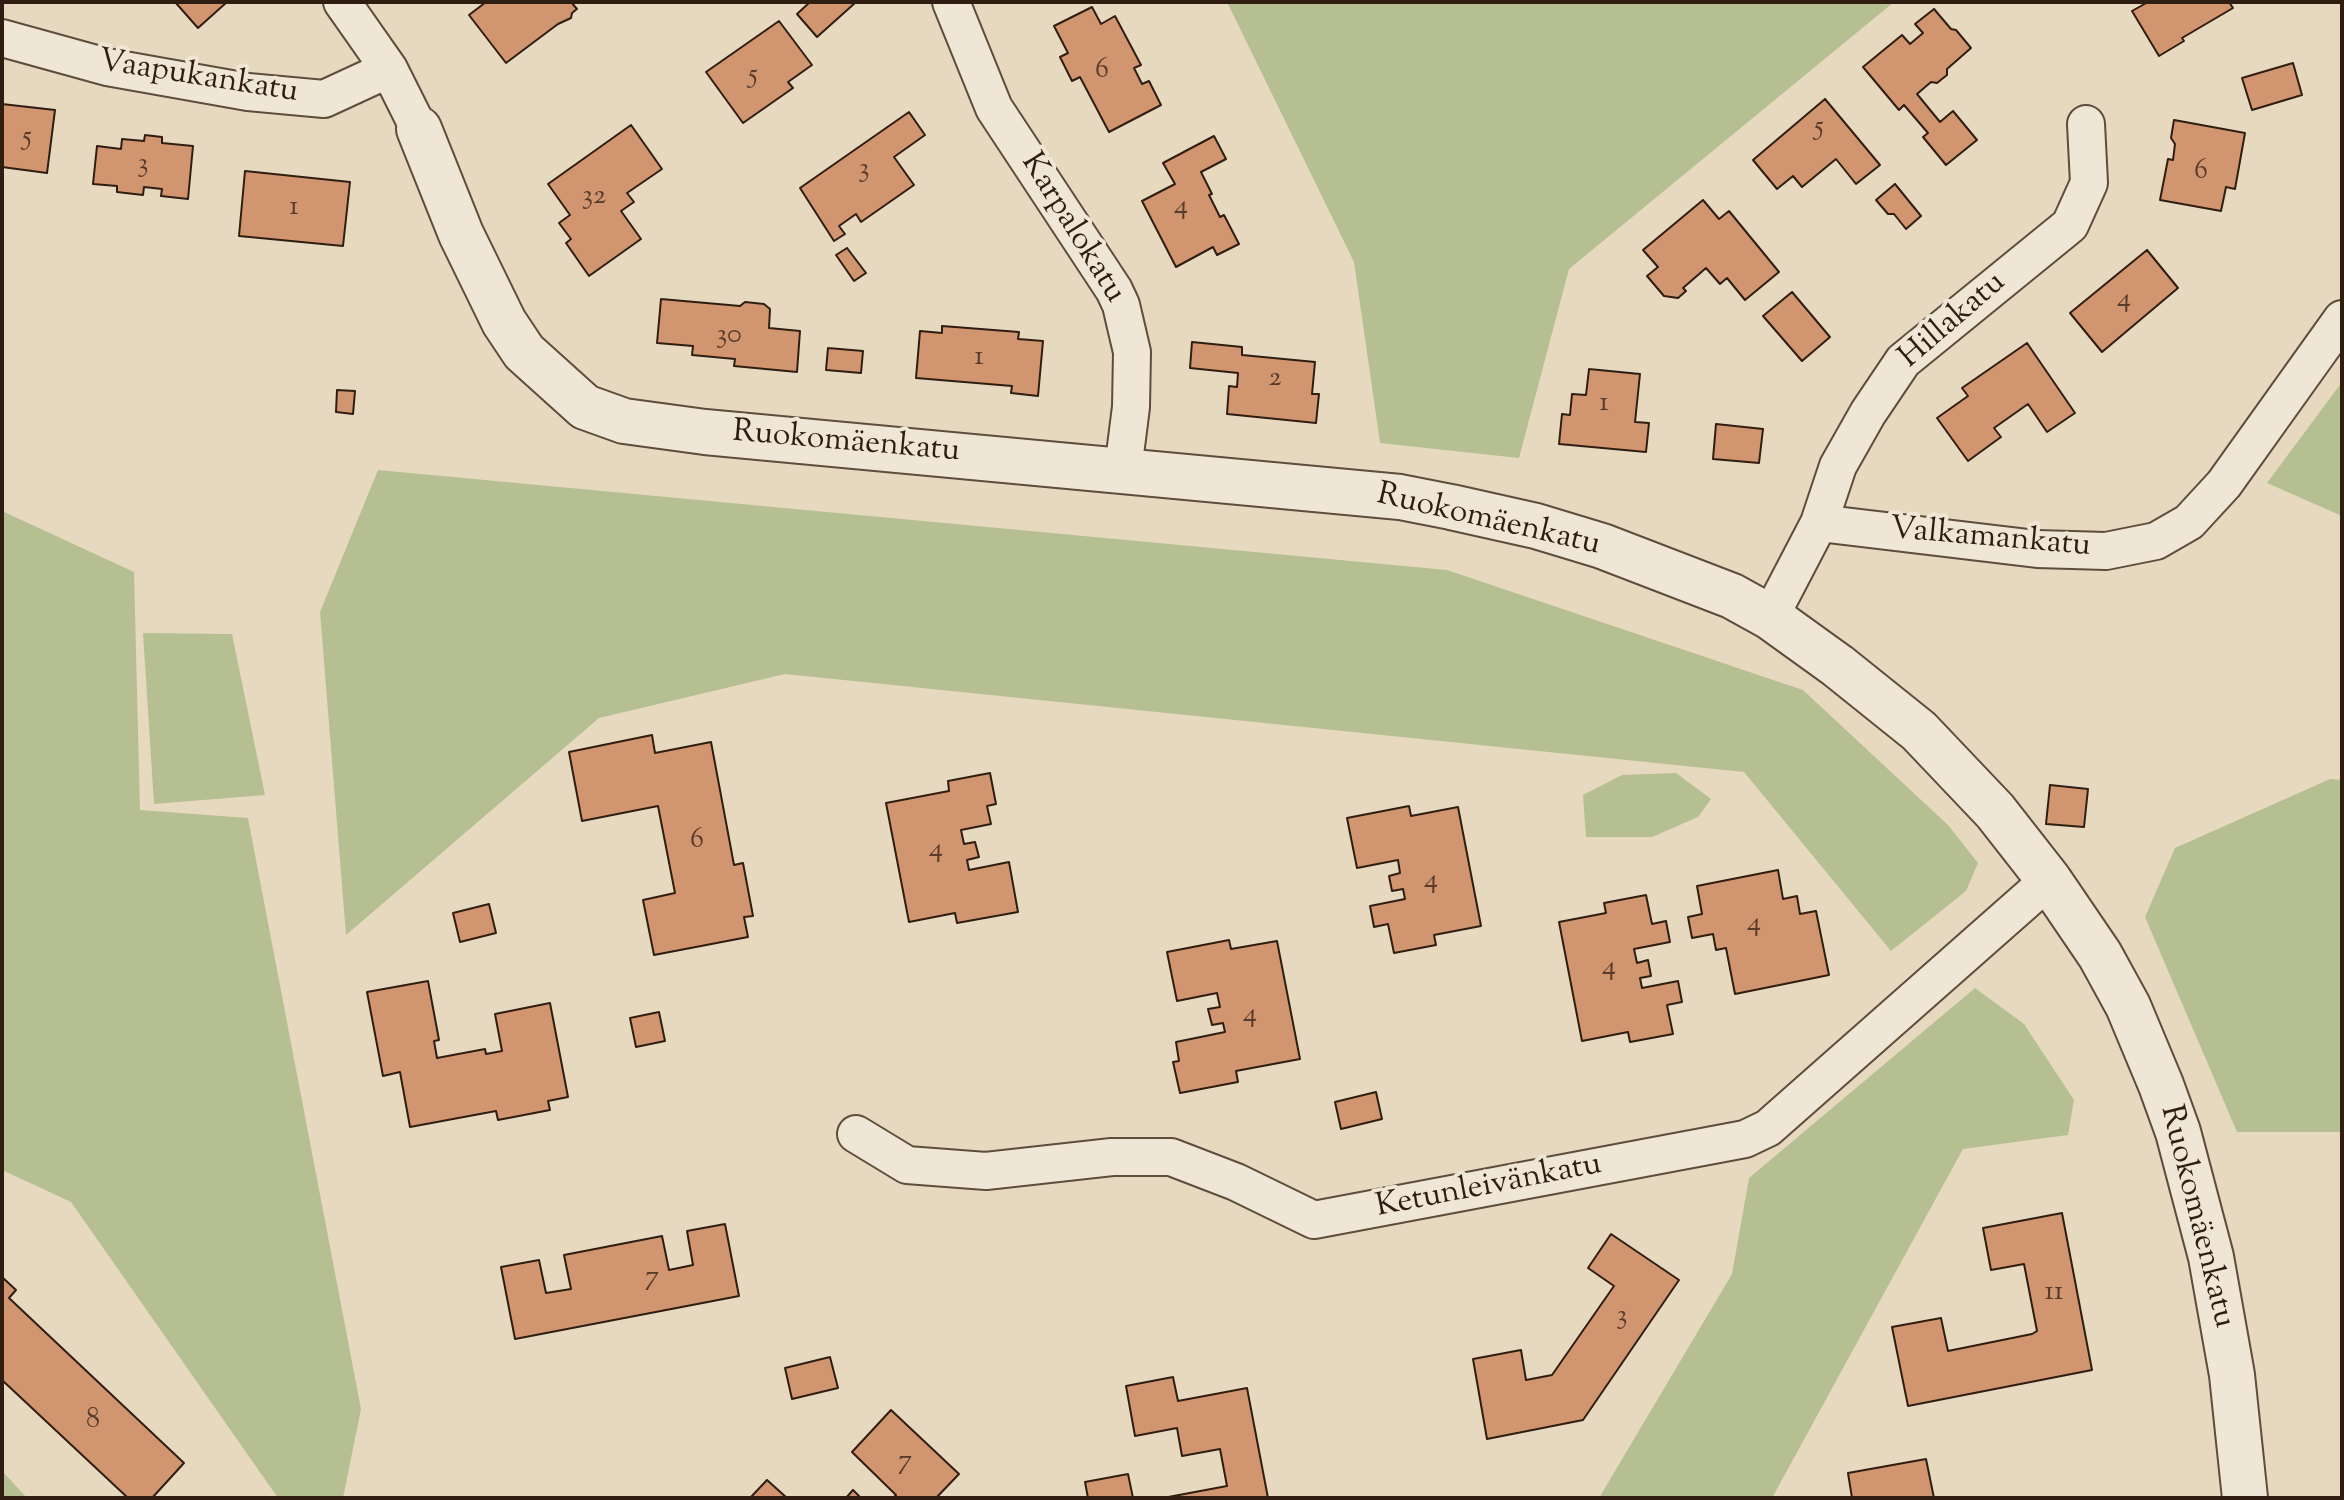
<!DOCTYPE html>
<meta charset="utf-8">
<style>
body{margin:0}
#map{position:relative;width:2344px;height:1500px;overflow:hidden;background:#e7d9bf;font-family:"Sorts Mill Goudy",serif}
canvas{display:block}
.frame{position:absolute;inset:0;border:4px solid #301d12;pointer-events:none}
</style>
<div id="map">
<canvas width="2344" height="1500"></canvas>
<div class="frame"></div>
</div>
<script>
const ctx = document.querySelector('canvas').getContext('2d');
ctx.lineJoin = 'round';
function paint(path, color) {
  ctx.fillStyle = color;
  ctx.fill(path, 'evenodd');
}
function poly(rows) {
  const path = new Path2D();
  for (const r of rows) {
    path.moveTo(r[0], r[1]);
    for (let i = 2; i < r.length; i += 2) path.lineTo(r[i], r[i + 1]);
  }
  return path;
}
function strokePath(path, color, width, dash) {
  ctx.strokeStyle = color;
  ctx.lineWidth = width;
  ctx.lineCap = dash ? 'butt' : 'round';
  ctx.setLineDash(dash || []);
  ctx.stroke(path);
}
function write(font, color, halo, rows, align = 'center') {
  ctx.font = font + ' "Sorts Mill Goudy",serif';
  ctx.lineWidth = 8;
  ctx.setLineDash([]);
  ctx.textBaseline = 'middle';
  ctx.strokeStyle = halo;
  ctx.fillStyle = color;
  for (const [text, x, y, turn = 0] of rows) {
    ctx.save();
    ctx.translate(x, y);
    ctx.rotate((+turn || 0) * Math.PI / 180);
    ctx.textAlign = isNaN(turn) ? turn : align;
    if (halo) ctx.strokeText(text, 0, 0);
    ctx.fillText(text, 0, 0);
    ctx.restore();
  }
}
const green = poly([
 [1227,2,1894,2,1569,269,1519,458,1380,443,1354,262],
 [2342,382,2342,516,2267,483],
 [378,470,1447,570,1803,690,1948,825,1978,863,1966,891,1891,951,1744,772,785,674,599,718,346,935,320,612],
 [2,511,134,572,140,810,248,818,361,1409,343,1498,278,1498,71,1202,2,1170],
 [143,633,232,634,265,795,154,804],
 [1676,773,1711,799,1698,817,1652,837,1586,837,1583,795,1622,775],
 [2330,779,2342,780,2342,1132,2237,1132,2145,917,2175,848],
 [1975,988,2024,1024,2074,1100,2068,1135,1963,1149,1772,1498,1599,1498,1732,1274,1749,1178],
 [2,1471,27,1498,2,1498]
]);
const building = poly([
 [175,2,227,2,198,28,175,2],
 [486,2,571,2,577,9,572,13,571,18,558,24,506,63,469,15,486,2],
 [810,2,855,2,855,3,817,37,797,14,810,2],
 [2148,2,2229,2,2233,8,2182,38,2184,41,2159,56,2132,11,2148,2],
 [1092,7,1101,24,1115,16,1141,65,1134,68,1142,84,1149,81,1161,105,1109,132,1080,77,1072,81,1060,57,1068,53,1054,26,1092,7],
 [1934,9,1951,29,1956,30,1971,48,1947,69,1947,75,1937,83,1931,82,1917,94,1940,122,1953,111,1977,140,1946,165,1923,137,1928,133,1904,105,1899,110,1863,67,1902,35,1910,44,1923,33,1915,24,1934,9],
 [779,21,812,65,788,82,793,88,743,123,706,72,779,21],
 [2293,63,2302,95,2252,110,2242,78,2293,63],
 [1825,99,1880,165,1856,184,1836,159,1802,187,1793,176,1777,189,1753,160,1825,99],
 [2,104,55,110,47,173,2,167,2,104],
 [909,112,925,135,894,157,914,185,861,222,856,214,839,226,845,234,834,241,800,188,909,112],
 [2174,120,2245,133,2235,189,2226,187,2221,211,2160,200,2168,159,2173,160,2175,144,2171,138,2174,120],
 [631,125,662,169,627,193,634,202,621,211,641,239,589,276,566,243,571,239,559,223,570,215,548,184,631,125],
 [145,135,162,137,162,143,193,146,188,199,161,196,162,189,144,187,143,195,117,192,117,186,93,184,97,146,121,149,122,139,144,141,145,135],
 [1214,136,1226,159,1201,172,1212,194,1209,195,1220,217,1224,215,1239,244,1217,255,1213,247,1176,267,1142,201,1175,184,1163,163,1214,136],
 [245,171,350,182,343,246,239,236,245,171],
 [1895,184,1921,216,1906,229,1894,214,1888,214,1876,200,1895,184],
 [1703,200,1719,219,1729,211,1779,272,1745,300,1727,278,1720,284,1706,268,1683,288,1686,291,1678,298,1664,296,1647,276,1658,267,1643,250,1703,200],
 [847,248,866,273,854,281,836,255,847,248],
 [2147,250,2178,288,2102,352,2070,313,2147,250],
 [1792,292,1830,337,1802,361,1763,316,1792,292],
 [661,299,740,306,745,302,764,304,770,309,769,328,800,331,797,372,734,366,735,359,692,355,693,346,657,343,661,299],
 [942,326,1019,332,1018,339,1043,341,1038,396,1011,393,1012,386,916,378,920,331,942,333,942,326],
 [1192,342,1242,347,1242,355,1315,362,1312,394,1319,394,1316,423,1227,414,1229,386,1237,387,1238,373,1190,368,1192,342],
 [2027,343,2075,413,2047,432,2028,404,1994,428,2001,437,1968,461,1937,418,1968,396,1962,388,2027,343],
 [828,348,863,351,861,373,826,370,828,348],
 [1589,369,1640,374,1635,422,1649,423,1646,452,1559,444,1562,414,1570,415,1572,394,1586,395,1589,369],
 [337,390,355,391,353,414,336,412,337,390],
 [1716,424,1763,429,1759,463,1713,459,1716,424],
 [652,735,655,753,711,742,734,865,743,863,753,916,744,917,748,937,654,955,643,900,675,893,658,806,582,821,569,752,652,735],
 [990,773,996,804,987,806,991,824,961,830,964,844,975,842,979,857,967,860,969,870,1009,862,1018,912,957,923,955,913,909,922,886,803,949,791,948,781,990,773],
 [2050,785,2088,789,2084,827,2046,824,2050,785],
 [1409,806,1411,816,1458,807,1481,926,1434,935,1436,945,1394,953,1388,924,1374,927,1370,906,1405,899,1403,889,1392,891,1389,876,1400,873,1398,860,1357,868,1347,818,1409,806],
 [1778,870,1783,899,1797,896,1800,914,1816,911,1829,975,1735,994,1726,948,1716,950,1713,934,1692,938,1688,917,1702,914,1697,886,1778,870],
 [1646,895,1652,924,1666,921,1670,942,1634,949,1637,963,1648,960,1651,976,1640,978,1642,988,1678,981,1682,1002,1667,1005,1673,1034,1630,1042,1628,1032,1582,1041,1559,922,1606,913,1604,903,1646,895],
 [489,904,496,933,460,942,453,913,489,904],
 [1229,940,1231,949,1277,941,1300,1059,1236,1071,1238,1082,1180,1093,1173,1062,1179,1061,1176,1042,1225,1032,1223,1023,1212,1025,1208,1009,1220,1007,1217,993,1177,1001,1167,952,1229,940],
 [428,981,439,1040,434,1041,437,1058,485,1049,486,1054,502,1051,495,1014,550,1003,568,1097,548,1101,550,1110,498,1120,496,1111,410,1127,400,1072,383,1076,367,992,428,981],
 [659,1012,665,1041,636,1047,630,1018,659,1012],
 [1376,1092,1382,1119,1341,1129,1335,1102,1376,1092],
 [2062,1213,2092,1370,1908,1406,1892,1327,1941,1318,1948,1351,2032,1334,2037,1331,2024,1264,1991,1270,1983,1228,2062,1213],
 [725,1224,739,1296,515,1339,501,1267,539,1260,546,1293,571,1289,564,1255,662,1236,669,1270,693,1265,687,1231,725,1224],
 [1611,1234,1679,1280,1583,1420,1487,1439,1473,1359,1521,1350,1526,1380,1552,1375,1614,1286,1588,1268,1611,1234],
 [2,1277,16,1290,9,1298,184,1463,152,1498,128,1498,2,1380,2,1277],
 [830,1357,838,1388,792,1399,785,1368,830,1357],
 [1173,1377,1178,1401,1247,1388,1268,1498,1163,1498,1227,1486,1220,1449,1182,1456,1177,1428,1135,1436,1126,1386,1173,1377],
 [891,1410,959,1474,936,1498,893,1498,896,1495,852,1452,891,1410],
 [1926,1459,1934,1498,1852,1498,1848,1473,1926,1459],
 [1128,1474,1133,1498,1088,1498,1085,1482,1128,1474],
 [767,1480,787,1498,750,1498,767,1480],
 [853,1490,861,1498,846,1498,853,1490]
]);
const minor = poly([
 [342,2,389,69,419,129],
 [951,2,994,108,1114,290,1121,305,1132,352,1131,407,1123,470],
 [2,38,107,67,248,92,324,99,389,69],
 [1819,523,2037,549,2106,551,2156,541,2189,522,2224,484,2342,319],
 [1770,617,1819,523,1838,466,1868,413,1903,361,2070,225,2089,183,2086,124],
 [856,1134,907,1165,986,1171,1112,1157,1171,1157,1236,1182,1314,1220,1745,1139,1768,1128,2049,880]
]);
const tertiary = poly([
 [419,129,461,234,504,322,524,352,585,407,624,421,705,432,1400,497,1451,507,1536,526,1602,546,1732,596,1770,617,1838,666,1919,731,1995,811,2049,880,2100,955,2128,1006,2161,1085,2178,1132,2211,1257,2232,1375,2245,1498]
]);
const numberNames = [
 ["6",1102,72],
 ["5",753,77],
 ["5",1819,129],
 ["5",27,139],
 ["3",143,166],
 ["3",864,171],
 ["6",2201,173],
 ["32",594,198],
 ["4",1181,208],
 ["1",294,209],
 ["4",2124,301],
 ["30",729,337],
 ["1",979,359],
 ["2",1275,380],
 ["1",1604,405],
 ["6",697,842],
 ["4",936,851],
 ["4",1431,882],
 ["4",1754,925],
 ["4",1609,969],
 ["4",1250,1016],
 ["7",652,1279],
 ["11",2054,1294],
 ["3",1622,1318],
 ["8",93,1422],
 ["7",905,1463]
];
const streetNames = [
 ["Vaapukankatu",198,79,9],
 ["Karpalokatu",1071,229,58],
 ["Hillakatu",1954,322,-41],
 ["Ruokomäenkatu",846,444,5],
 ["Ruokomäenkatu",1488,522,13],
 ["Valkamankatu",1990,540,5],
 ["Ketunleivänkatu",1489,1188,-11],
 ["Ruokomäenkatu",2195,1217,76]
];
paint(green, '#b6bf92');
paint(building, '#d19670');
strokePath(building, '#301d12', 2);
strokePath(minor, '#5e4c3d', 40);
strokePath(tertiary, '#5e4c3d', 48);
strokePath(minor, '#efe6d5', 36);
strokePath(tertiary, '#efe6d5', 44);
write('28px', '#583b2a', null, numberNames);
write('32px', '#301d12', '#efe6d5', streetNames);
</script>
